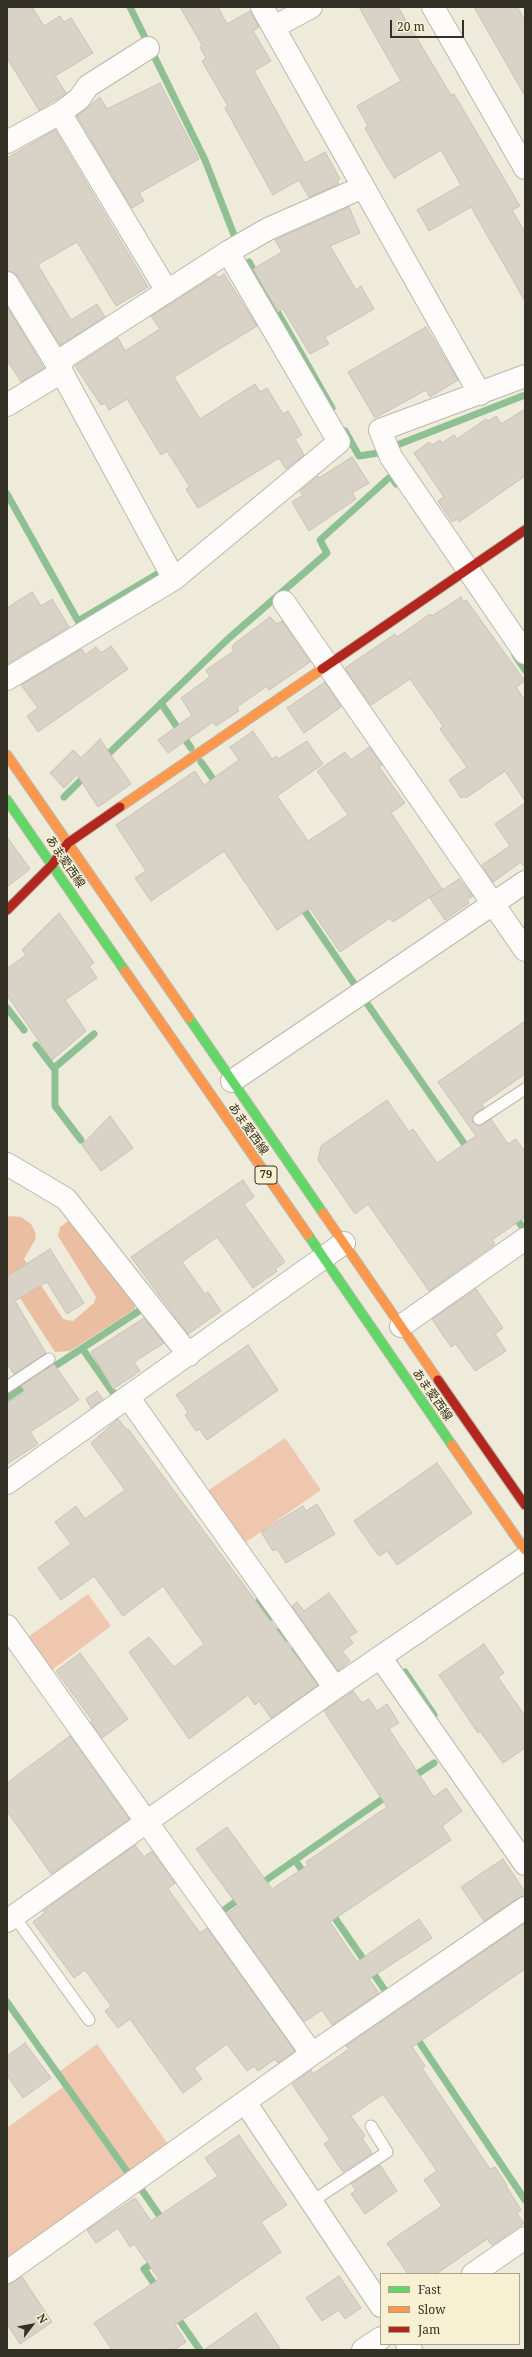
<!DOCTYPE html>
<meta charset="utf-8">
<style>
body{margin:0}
#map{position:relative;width:532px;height:2357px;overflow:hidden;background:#efebdb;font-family:"Noto Serif",serif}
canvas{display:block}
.frame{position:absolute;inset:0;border:8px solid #333125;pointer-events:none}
.legend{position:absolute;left:380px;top:2273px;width:140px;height:72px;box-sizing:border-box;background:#f7f0d3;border:1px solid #a9a48d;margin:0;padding:5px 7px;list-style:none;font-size:12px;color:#333125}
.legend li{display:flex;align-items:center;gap:8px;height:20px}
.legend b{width:20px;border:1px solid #a9a48d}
.north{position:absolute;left:12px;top:2305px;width:40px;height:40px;-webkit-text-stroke:3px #f7f0d3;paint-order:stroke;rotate:58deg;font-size:11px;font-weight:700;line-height:16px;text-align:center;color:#333125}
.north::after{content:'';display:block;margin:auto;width:14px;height:18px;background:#333125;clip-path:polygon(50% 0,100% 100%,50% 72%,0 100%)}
.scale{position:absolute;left:390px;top:20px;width:74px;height:18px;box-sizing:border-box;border:2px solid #333125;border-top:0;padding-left:5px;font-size:12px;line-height:14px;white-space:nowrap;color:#333125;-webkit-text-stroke:3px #f7f0d3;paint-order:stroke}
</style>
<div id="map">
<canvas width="532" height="2357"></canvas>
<div class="frame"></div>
<ul class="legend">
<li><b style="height:5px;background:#63d668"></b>Fast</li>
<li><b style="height:5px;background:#ff974d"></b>Slow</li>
<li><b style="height:5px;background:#b3261e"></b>Jam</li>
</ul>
<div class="north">N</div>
<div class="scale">20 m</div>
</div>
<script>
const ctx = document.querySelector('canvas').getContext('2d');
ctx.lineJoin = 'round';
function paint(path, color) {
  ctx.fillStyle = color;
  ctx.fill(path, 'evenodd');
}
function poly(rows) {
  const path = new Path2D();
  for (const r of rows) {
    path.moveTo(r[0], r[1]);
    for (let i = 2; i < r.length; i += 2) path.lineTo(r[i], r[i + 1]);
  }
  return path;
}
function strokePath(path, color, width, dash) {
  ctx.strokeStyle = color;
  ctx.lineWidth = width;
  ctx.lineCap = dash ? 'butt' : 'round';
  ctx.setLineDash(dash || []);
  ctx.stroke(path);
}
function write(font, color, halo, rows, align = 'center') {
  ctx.font = font + ' "Noto Serif","Noto Sans JP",serif';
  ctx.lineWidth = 3;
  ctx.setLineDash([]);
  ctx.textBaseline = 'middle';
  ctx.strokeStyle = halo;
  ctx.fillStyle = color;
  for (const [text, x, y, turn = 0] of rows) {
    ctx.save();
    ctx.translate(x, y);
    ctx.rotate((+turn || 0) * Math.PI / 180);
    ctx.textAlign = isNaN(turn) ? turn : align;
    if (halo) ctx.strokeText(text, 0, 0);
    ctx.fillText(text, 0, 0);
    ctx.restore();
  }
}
const green = poly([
 [285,1438,321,1490,242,1545,206,1492],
 [88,1594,111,1626,52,1670,28,1637],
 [97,2044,168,2144,130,2171,59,2072],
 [63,2087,127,2178,7,2264,7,2128]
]);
const forest = poly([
 [9,1216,21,1217,31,1224,36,1234,35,1240,24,1259,63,1319,73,1321,94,1303,96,1297,58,1236,60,1227,68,1221,72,1221,135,1299,135,1309,70,1351,55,1352,7,1278,7,1218]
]);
const stream = poly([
 [130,7,205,160,234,235],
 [249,262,332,408],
 [345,431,359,456,378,453],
 [397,445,525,395],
 [7,494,78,621,159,573],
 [515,655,525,670],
 [161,703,191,748],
 [103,759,229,638,327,553,320,540,391,476,396,484],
 [201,762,218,786],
 [64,797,87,774],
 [300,904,355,985],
 [366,1002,470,1152],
 [7,1008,24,1030],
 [36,1045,55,1070,55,1106,81,1140],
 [54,1068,94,1034],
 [514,1215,525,1231],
 [82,1348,114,1394],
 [49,1370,142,1309],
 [7,1398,30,1383],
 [259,1601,271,1617],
 [280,1631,286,1638],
 [294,1650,299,1657],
 [308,1669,321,1689],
 [405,1672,434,1715],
 [411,1778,434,1763],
 [295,1860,306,1876],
 [259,1885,390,1794],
 [224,1910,242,1897],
 [330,1911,384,1989],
 [7,2002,128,2173],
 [414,2034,525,2200],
 [139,2186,164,2222],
 [157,2260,144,2269,159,2291],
 [175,2314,200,2350]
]);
const building = poly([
 [7,7,32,7,44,26,60,16,64,22,71,18,93,53,55,76,66,93,39,110,7,58,7,7],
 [180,7,218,7,227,24,250,11,259,27,253,31,271,61,254,71,305,163,325,152,340,179,337,181,339,184,309,197,299,180,273,195,225,108,228,106,202,61,206,58,200,47,202,45,180,7],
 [359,7,398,7,451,95,454,94,520,206,512,210,525,232,525,301,471,207,429,231,417,210,461,185,441,150,394,178,380,155,365,128,368,126,357,106,401,81,359,7],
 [474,7,517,7,525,20,525,96,474,7],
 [160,83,199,159,139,193,144,201,132,208,77,116,100,97,107,109,160,83],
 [55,130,148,287,116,306,77,242,42,262,38,265,71,320,97,304,105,317,60,345,18,276,7,271,7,158,55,130],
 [349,207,360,233,330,246,356,290,361,286,374,309,325,337,329,344,310,354,283,309,278,312,253,269,282,252,275,240,349,207],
 [224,274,257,326,174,377,200,419,255,384,260,392,267,388,283,414,288,411,302,435,295,439,304,455,286,469,279,458,198,508,186,489,190,487,167,451,161,455,127,399,109,410,105,403,101,405,75,366,118,338,125,351,160,329,151,316,216,275,218,278,224,274],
 [7,307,44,368,21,382,7,360,7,307],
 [426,327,458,380,430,397,426,390,375,418,348,372,426,327],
 [525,409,525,476,459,522,457,519,452,522,438,501,444,497,414,453,429,442,432,445,440,440,442,443,454,435,457,439,486,419,488,421,496,416,501,424,525,409],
 [352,457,369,483,352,493,356,499,309,531,292,502,303,495,300,491,318,476,319,478,352,457],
 [32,592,41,606,52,599,69,627,7,664,7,608,32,592],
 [461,597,463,602,466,600,525,681,516,687,525,701,525,801,505,771,466,798,465,796,461,798,449,780,467,767,440,729,443,726,410,679,371,705,345,668,395,634,397,637,430,614,432,616,461,597],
 [270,617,277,624,282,621,310,662,269,690,267,686,237,707,239,711,216,726,213,722,168,753,158,740,192,715,181,698,210,677,206,670,234,651,232,648,234,644,270,617],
 [111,646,128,669,38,732,27,716,38,708,21,685,82,649,85,655,96,647,101,653,111,646],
 [325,682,341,707,304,733,287,708,325,682],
 [253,731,272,759,276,756,278,759,307,741,323,764,277,796,308,841,348,815,317,771,345,752,351,760,369,747,382,765,379,767,405,803,391,813,442,889,393,922,390,918,340,952,310,908,277,930,224,851,151,901,135,878,146,871,116,825,195,771,204,785,239,760,230,747,253,731],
 [100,739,131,784,98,807,77,775,64,788,50,773,73,750,81,758,100,739],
 [525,803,525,868,521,862,493,882,482,865,510,846,495,824,525,803],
 [7,837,30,869,7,887,7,837],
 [459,879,473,896,467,900,469,903,445,920,430,898,459,879],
 [59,913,94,963,89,966,97,978,65,1000,86,1031,52,1060,7,995,7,969,26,955,22,950,59,913],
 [525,1021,525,1074,482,1104,484,1108,475,1113,472,1119,473,1123,479,1126,491,1119,508,1144,516,1139,525,1152,525,1217,492,1240,495,1244,429,1291,368,1204,355,1214,318,1160,321,1146,387,1100,409,1132,413,1129,437,1163,476,1136,438,1082,525,1021],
 [110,1116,133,1148,101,1171,82,1145,110,1116],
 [243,1180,254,1197,244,1204,285,1262,275,1269,277,1271,253,1288,217,1237,182,1262,205,1294,208,1292,221,1311,188,1334,131,1257,243,1180],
 [50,1249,84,1303,67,1314,47,1282,15,1301,46,1353,14,1374,7,1363,7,1276,50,1249],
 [476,1289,503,1328,495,1334,506,1351,475,1371,456,1344,451,1347,432,1319,476,1289],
 [144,1318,164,1343,134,1362,140,1371,113,1389,91,1352,144,1318],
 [248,1345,278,1390,207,1440,199,1429,196,1431,185,1415,188,1412,176,1395,248,1345],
 [54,1364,79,1400,30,1432,38,1444,7,1464,7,1403,25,1392,21,1386,54,1364],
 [97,1391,103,1399,91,1408,86,1399,97,1391],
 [118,1419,127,1430,128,1429,318,1685,271,1718,259,1701,255,1705,248,1695,189,1739,129,1652,149,1637,174,1667,204,1644,163,1586,123,1616,94,1576,61,1600,38,1568,71,1544,55,1522,76,1506,85,1519,125,1490,91,1443,118,1419],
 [437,1463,472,1513,397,1565,387,1551,379,1556,354,1521,437,1463],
 [317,1504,335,1534,286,1563,277,1549,273,1551,261,1532,303,1506,306,1511,317,1504],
 [329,1593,357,1632,349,1637,353,1643,342,1651,350,1661,338,1671,292,1606,297,1602,304,1611,329,1593],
 [484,1644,504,1673,498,1677,525,1716,525,1748,503,1763,480,1731,478,1733,439,1675,484,1644],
 [80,1653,128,1719,102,1738,91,1722,92,1720,56,1671,80,1653],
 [353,1691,362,1703,369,1699,377,1711,387,1704,399,1723,389,1729,434,1797,446,1788,462,1811,442,1826,451,1840,330,1922,357,1962,419,1919,432,1938,369,1979,379,1993,332,2025,322,2010,304,2022,227,1914,238,1906,196,1849,227,1827,272,1889,308,1865,306,1862,387,1807,324,1711,353,1691],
 [70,1736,129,1819,51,1874,7,1811,7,1783,70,1736],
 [135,1845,144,1857,152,1851,175,1883,168,1889,200,1933,207,1928,295,2051,278,2063,275,2059,258,2071,254,2066,247,2071,227,2044,194,2068,202,2079,183,2093,130,2019,118,2028,105,2011,111,2006,85,1970,74,1978,33,1922,45,1913,43,1911,135,1845],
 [503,1859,525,1892,525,1896,518,1898,484,1921,461,1887,503,1859],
 [525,1923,525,1969,412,2047,425,2066,422,2068,490,2169,495,2167,507,2185,506,2186,521,2210,517,2213,524,2223,492,2245,487,2239,436,2274,408,2274,387,2243,442,2206,424,2180,437,2171,383,2094,351,2116,365,2136,362,2138,372,2153,343,2172,324,2144,330,2140,292,2084,311,2070,313,2074,349,2049,346,2046,525,1923],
 [25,2043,51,2078,23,2098,7,2075,7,2056,25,2043],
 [239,2135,287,2205,261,2222,281,2252,175,2325,186,2342,174,2350,112,2350,94,2323,159,2279,134,2244,130,2247,118,2228,96,2243,87,2230,135,2198,151,2221,218,2176,205,2158,239,2135],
 [380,2165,397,2191,365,2214,351,2194,356,2190,351,2184,380,2165],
 [339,2276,361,2308,345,2319,339,2310,322,2321,306,2298,339,2276],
 [22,2277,52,2322,20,2344,7,2324,7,2286,22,2277],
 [256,2313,281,2350,204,2350,256,2313]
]);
const lane = poly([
 [479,1119,525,1089],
 [7,1387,49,1359],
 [14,1916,89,2020],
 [311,2202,387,2152,371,2126]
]);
const street = poly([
 [262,7,480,394],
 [433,7,525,168],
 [274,27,311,7],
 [60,113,167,291],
 [7,142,60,113,79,99,88,86,148,48],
 [7,283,60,369,174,579],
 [525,376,380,430,391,457,525,653],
 [7,405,55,376,65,357,228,252,268,229,363,187],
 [284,602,525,950],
 [7,679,174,579,339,442,228,252],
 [232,1081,525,882],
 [7,1164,66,1199,189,1355],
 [401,1326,525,1239],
 [128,1397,335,1688],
 [7,1483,344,1243],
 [7,1626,312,2054],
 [380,1657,525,1864],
 [7,1921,335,1688,525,1558],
 [245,2102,381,2306],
 [7,2272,312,2054,525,1908],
 [473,2274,525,2238],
 [407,2344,411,2350],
 [363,2350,381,2338]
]);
const fast = poly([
 [7,800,125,971],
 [189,1018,323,1213],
 [308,1235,452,1445]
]);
const slow = poly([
 [7,755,189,1018],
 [120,807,322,669],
 [125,971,308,1235],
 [323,1213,438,1380],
 [452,1445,525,1550]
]);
const jam = poly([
 [322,669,525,530],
 [7,910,52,865,68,843,120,807],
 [438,1380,525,1505]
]);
const shields = [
 [266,1175,22]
];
const shieldNames = [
 ["79",266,1175]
];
const streetNames = [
 ["あま愛西線",65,862,56],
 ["あま愛西線",248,1129,55],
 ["あま愛西線",432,1395,55]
];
paint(green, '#efc7af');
paint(forest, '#ebbda1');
strokePath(stream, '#8fc094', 7);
paint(building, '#d8d2c7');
strokePath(building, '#c7c1b6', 1);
strokePath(lane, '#bbb8ac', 13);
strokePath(street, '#bbb8ac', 24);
strokePath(fast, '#bbb8ac', 11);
strokePath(slow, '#bbb8ac', 11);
strokePath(jam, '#bbb8ac', 11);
strokePath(lane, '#fdfcfa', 11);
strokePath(street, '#fdfcfa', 22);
strokePath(fast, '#63d668', 9);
strokePath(slow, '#ff974d', 9);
strokePath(jam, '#b3261e', 9);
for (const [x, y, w] of shields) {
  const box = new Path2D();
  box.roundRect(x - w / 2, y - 9, w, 18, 3);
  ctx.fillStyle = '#f7f0d3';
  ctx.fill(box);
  strokePath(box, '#333125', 1);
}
write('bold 11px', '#333125', null, shieldNames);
write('12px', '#333125', '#f7f0d3', streetNames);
</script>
